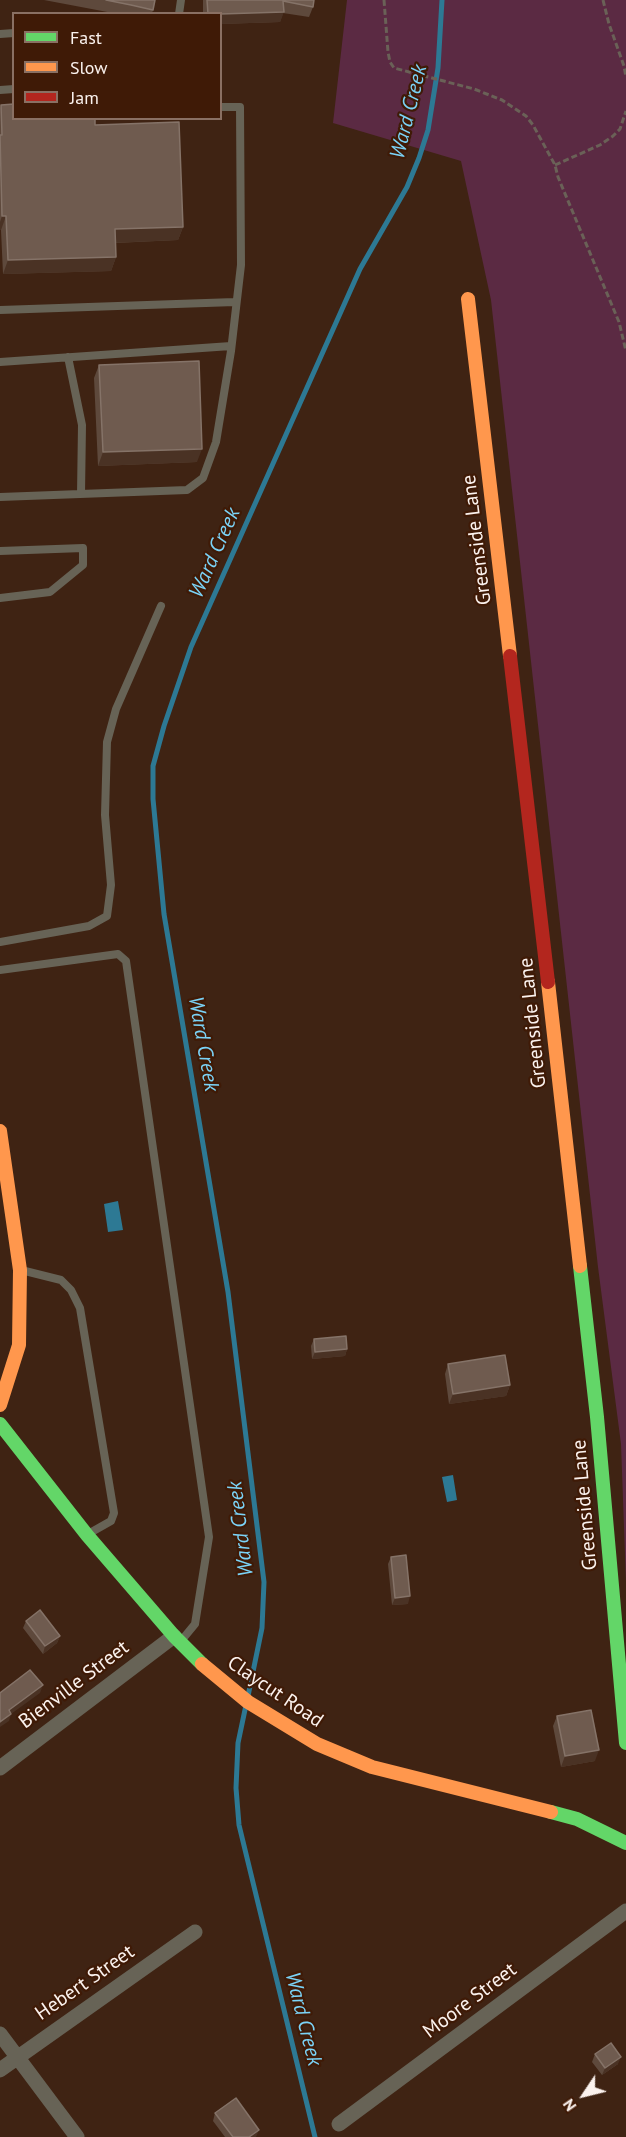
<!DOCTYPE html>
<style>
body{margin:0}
#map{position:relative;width:626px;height:2137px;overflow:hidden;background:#3f2313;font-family:"PT Sans",sans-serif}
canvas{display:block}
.legend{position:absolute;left:12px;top:12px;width:210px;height:108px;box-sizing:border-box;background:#3f1a06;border:2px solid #8a7063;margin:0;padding:8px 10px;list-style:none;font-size:18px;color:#fbf2ee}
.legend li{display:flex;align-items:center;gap:12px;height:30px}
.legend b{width:30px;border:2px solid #8a7063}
.north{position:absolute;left:554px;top:2065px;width:60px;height:60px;-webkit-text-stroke:4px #3f1a06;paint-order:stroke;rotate:235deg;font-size:16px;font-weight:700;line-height:24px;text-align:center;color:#fbf2ee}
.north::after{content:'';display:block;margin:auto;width:21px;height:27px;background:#fbf2ee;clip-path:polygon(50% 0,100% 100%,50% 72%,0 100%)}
</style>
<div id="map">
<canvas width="626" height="2137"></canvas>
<ul class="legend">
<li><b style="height:8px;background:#63d668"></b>Fast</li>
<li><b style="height:8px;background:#ff974d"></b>Slow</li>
<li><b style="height:8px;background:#b3261e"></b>Jam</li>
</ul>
<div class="north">N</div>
</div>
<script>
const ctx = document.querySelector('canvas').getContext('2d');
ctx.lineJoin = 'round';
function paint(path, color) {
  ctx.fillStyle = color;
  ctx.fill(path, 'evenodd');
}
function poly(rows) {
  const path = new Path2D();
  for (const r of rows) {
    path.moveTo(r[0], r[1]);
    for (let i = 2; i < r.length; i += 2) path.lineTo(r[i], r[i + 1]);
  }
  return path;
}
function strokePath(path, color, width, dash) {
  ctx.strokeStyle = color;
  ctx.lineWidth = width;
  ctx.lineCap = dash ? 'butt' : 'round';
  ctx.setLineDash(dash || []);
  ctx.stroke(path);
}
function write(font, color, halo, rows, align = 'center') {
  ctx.font = font + ' "PT Sans",sans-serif';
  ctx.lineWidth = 4.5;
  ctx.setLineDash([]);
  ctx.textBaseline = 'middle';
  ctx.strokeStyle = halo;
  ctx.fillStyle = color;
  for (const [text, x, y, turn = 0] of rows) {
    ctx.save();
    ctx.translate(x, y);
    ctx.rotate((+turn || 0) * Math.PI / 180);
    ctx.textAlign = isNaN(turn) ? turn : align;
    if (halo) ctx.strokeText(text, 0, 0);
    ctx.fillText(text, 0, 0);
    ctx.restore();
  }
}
const green = poly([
 [347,0,626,0,626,1582,621,1444,598,1267,491,300,461,161,333,123]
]);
const water = poly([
 [118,1201,123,1230,108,1232,104,1204],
 [453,1475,457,1500,447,1502,442,1477]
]);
const stream = poly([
 [248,1696,262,1628,264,1582,228,1292,164,914,153,799,153,766,164,726,191,647,360,269,407,187,419,158,428,130,438,68,442,0],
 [246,1705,238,1743,236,1788,239,1825,315,2137]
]);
const path = poly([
 [384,0,388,52,390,62,394,68,474,89,502,100,526,116,533,125,555,165,558,177,619,322,626,351],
 [603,0,609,24,624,66,626,77],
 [555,165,600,145,613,136,620,129,626,111]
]);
const lane = poly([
 [179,14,181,0],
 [0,34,14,33],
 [0,90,14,89],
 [0,310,235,302],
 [68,357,82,425,81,494],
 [0,362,231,346],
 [0,497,187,490,203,478,216,442,231,351,241,265,240,107,220,107],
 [0,551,83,548,83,565,50,592,0,598],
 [0,942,89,926,107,916,111,885,105,815,107,742,116,709,161,606],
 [0,970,118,954,126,961,209,1537,195,1624,181,1641],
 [21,1270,61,1280,71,1290,80,1308,114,1513,111,1521,88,1534]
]);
const street = poly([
 [0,1768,174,1636],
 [0,2034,77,2137],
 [0,2070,195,1932],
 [339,2124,626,1911]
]);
const fast = poly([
 [580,1266,597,1417,626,1743],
 [0,1424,87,1535,174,1636,202,1664],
 [551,1812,577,1819,626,1843]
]);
const slow = poly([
 [468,299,510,656],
 [548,982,580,1266],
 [0,1131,20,1270,19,1345,0,1405],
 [202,1664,248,1702,317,1744,372,1767,551,1812]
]);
const jam = poly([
 [510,656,548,982]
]);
const wall = poly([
 [44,0,155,0,152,14,118,14],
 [203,0,314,0,313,7,309,17,283,13,280,22,220,24,220,14,203,14],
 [1,105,95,125,183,227,178,240,115,243,116,257,111,271,3,274,1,230,0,230,0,108],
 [99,365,197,462,98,466,94,378],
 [314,1339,347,1349,345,1356,312,1359,311,1346],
 [448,1364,510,1385,506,1396,449,1404,445,1374],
 [391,1557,408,1604,392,1605,388,1564],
 [26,1621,60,1636,57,1643,43,1654,23,1628],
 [557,1716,595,1761,561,1767,553,1726],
 [595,2054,618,2064,602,2075,592,2062],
 [215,2113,256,2137,225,2137,213,2121]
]);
const shadedWall = poly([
 [284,12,280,22,220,24,220,14],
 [2,216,6,216,1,230,0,230,0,222],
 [183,227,178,240,110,243,115,229],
 [116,257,111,271,3,274,8,260],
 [202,449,197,462,98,466,103,452],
 [347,1349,345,1356,312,1359,315,1352],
 [510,1385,506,1396,449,1404,453,1394],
 [410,1596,408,1604,392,1605,395,1598],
 [60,1636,57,1643,43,1654,45,1646],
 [43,1685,40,1693,11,1714,9,1721,0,1727,0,1722,9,1710],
 [599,1750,595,1761,561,1767,565,1756],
 [621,2057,618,2064,602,2075,605,2068],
 [259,2130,256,2137,249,2137]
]);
const building = poly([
 [106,0,155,0,153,10,131,5,106,0],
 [207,0,314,0,313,7,283,1,284,12,220,14,208,14,207,0],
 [14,104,14,118,95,118,95,125,179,122,183,227,115,229,116,257,8,260,6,216,2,216,0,135,2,135,1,105,14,104],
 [199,361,202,449,103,452,99,365,199,361],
 [346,1336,347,1349,315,1352,314,1339,346,1336],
 [505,1355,510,1385,453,1394,448,1364,505,1355],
 [406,1555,410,1596,395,1598,391,1557,406,1555],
 [40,1610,60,1636,45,1646,26,1621,40,1610],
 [30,1670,43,1685,9,1710,11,1714,0,1722,0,1693,30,1670],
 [591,1710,599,1750,565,1756,557,1716,591,1710],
 [611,2043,621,2057,605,2068,595,2054,611,2043],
 [236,2098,259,2130,249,2137,233,2137,215,2113,236,2098]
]);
const streetNames = [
 ["Greenside Lane",477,540,-97],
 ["Greenside Lane",533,1023,-96],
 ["Greenside Lane",585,1505,-95],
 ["Bienville Street",74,1685,-37],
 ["Claycut Road",275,1692,34],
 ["Hebert Street",85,1983,-35],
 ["Moore Street",470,2001,-37]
];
const waterNames = [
 ["Ward Creek",409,112,-76],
 ["Ward Creek",215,553,-66],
 ["Ward Creek",203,1044,80],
 ["Ward Creek",241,1529,-97],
 ["Ward Creek",303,2019,76]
];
paint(green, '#5b2a43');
paint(water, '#2d7994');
strokePath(stream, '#2d7994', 5);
strokePath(path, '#6a6157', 3, [6, 3]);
strokePath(lane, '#676356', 8);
strokePath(street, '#676356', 15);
strokePath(fast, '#63d668', 14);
strokePath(slow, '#ff974d', 14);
strokePath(jam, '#b3261e', 14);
paint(wall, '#5e493c');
paint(shadedWall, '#4a3224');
paint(building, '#6f5b4f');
strokePath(building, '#857368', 1.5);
write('20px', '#fbf2ee', '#3f1a06', streetNames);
write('italic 21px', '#7bd3f7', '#3f1a06', waterNames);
</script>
